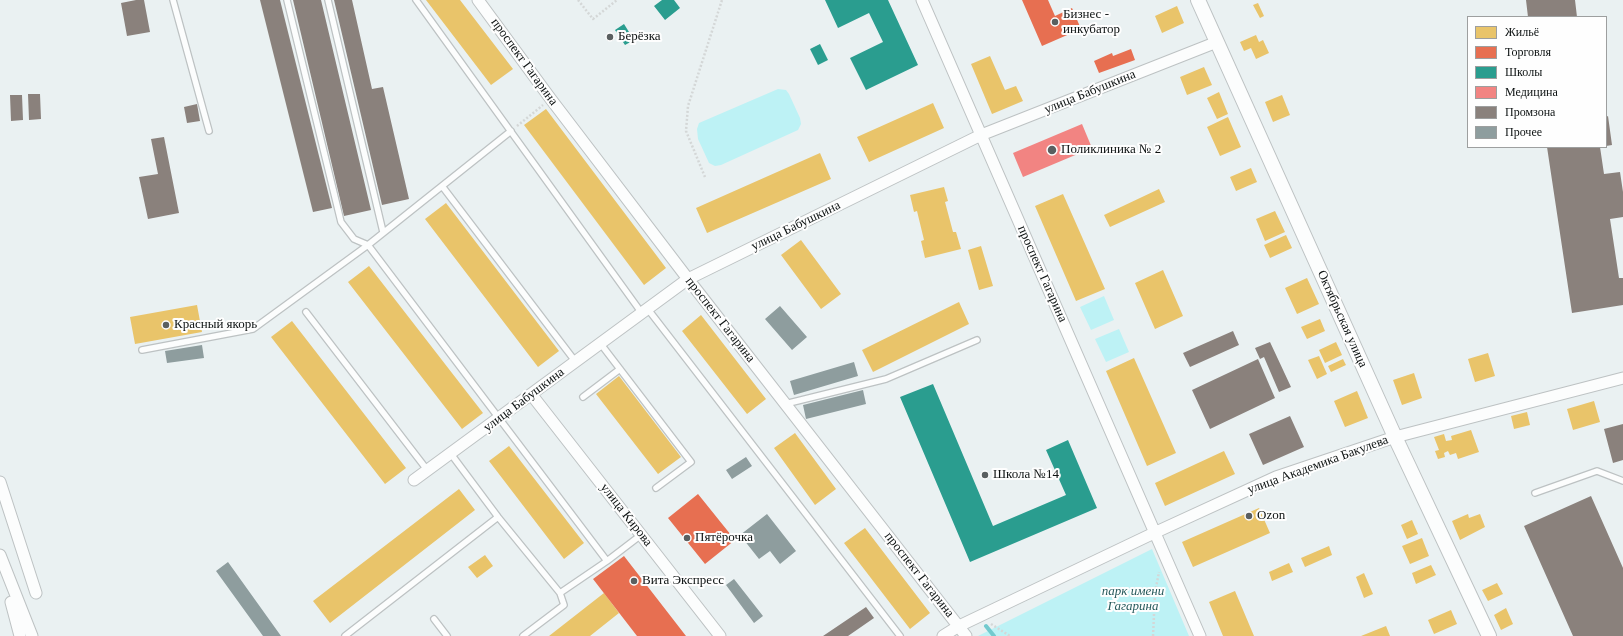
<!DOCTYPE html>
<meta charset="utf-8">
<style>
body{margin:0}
#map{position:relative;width:1623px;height:636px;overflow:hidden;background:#eaf1f2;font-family:Georgia,serif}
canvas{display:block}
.legend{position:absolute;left:1467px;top:16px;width:140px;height:132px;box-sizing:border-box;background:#fefefe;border:1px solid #9d9f9f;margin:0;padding:5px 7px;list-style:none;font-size:12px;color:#0c1111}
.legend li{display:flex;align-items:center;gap:8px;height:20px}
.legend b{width:20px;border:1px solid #9d9f9f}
</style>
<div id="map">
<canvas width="1623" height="636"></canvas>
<ul class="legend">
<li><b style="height:11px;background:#e9c46a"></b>Жильё</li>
<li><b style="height:11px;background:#e76f51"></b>Торговля</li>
<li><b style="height:11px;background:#2a9d8f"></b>Школы</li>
<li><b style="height:11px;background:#f28482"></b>Медицина</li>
<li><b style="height:11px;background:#8a817c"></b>Промзона</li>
<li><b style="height:11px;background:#8e9d9e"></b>Прочее</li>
</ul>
</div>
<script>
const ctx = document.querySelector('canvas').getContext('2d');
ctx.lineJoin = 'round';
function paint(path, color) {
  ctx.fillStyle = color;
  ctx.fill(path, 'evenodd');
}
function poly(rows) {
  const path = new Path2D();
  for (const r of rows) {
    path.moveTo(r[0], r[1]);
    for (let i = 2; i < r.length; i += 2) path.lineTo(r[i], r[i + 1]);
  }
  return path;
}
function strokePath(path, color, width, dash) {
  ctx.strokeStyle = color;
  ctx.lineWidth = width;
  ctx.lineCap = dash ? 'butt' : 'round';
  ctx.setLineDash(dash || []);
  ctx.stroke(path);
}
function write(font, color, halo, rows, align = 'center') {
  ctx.font = font + ' Georgia,serif';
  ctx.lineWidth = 4;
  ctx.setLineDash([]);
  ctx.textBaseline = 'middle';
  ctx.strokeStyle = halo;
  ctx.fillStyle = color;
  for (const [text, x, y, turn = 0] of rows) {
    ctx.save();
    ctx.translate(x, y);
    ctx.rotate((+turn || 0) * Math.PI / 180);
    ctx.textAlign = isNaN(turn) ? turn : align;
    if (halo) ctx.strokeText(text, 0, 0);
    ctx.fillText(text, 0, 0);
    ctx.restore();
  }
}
const green = poly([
 [778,89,786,90,789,94,800,118,801,124,798,130,721,165,715,166,709,163,698,139,697,129,699,123],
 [1104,296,1114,320,1091,330,1080,307],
 [1119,329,1129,352,1106,362,1095,339],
 [1152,549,1189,636,978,636]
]);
const homes = poly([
 [426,0,460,0,513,69,491,85],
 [1258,3,1264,16,1260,18,1253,5],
 [1177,6,1184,23,1162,33,1155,16],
 [1256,35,1259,42,1263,40,1269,53,1256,59,1251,48,1244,51,1240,42],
 [990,56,1005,90,1016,86,1023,101,992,114,971,64],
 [1204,67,1212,85,1187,95,1180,77],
 [1219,92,1228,114,1217,119,1207,98],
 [1282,95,1290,115,1273,122,1265,102],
 [933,103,944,128,869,162,857,137],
 [546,109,666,268,644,285,524,125],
 [1228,117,1241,147,1220,156,1207,127],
 [820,153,831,179,707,233,696,208],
 [1251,168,1257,182,1236,191,1230,177],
 [944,187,948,201,945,202,953,232,956,232,961,249,925,258,921,241,924,240,917,211,914,212,910,195],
 [1159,189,1165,202,1110,227,1104,215],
 [1063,194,1105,289,1076,301,1035,206],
 [446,203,559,351,538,367,425,219],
 [1275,211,1285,232,1265,241,1256,219],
 [1286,235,1292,248,1270,258,1264,245],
 [801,240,841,294,821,309,781,255],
 [981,246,993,286,979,290,968,250],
 [369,266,483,413,462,429,348,282],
 [1163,270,1183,316,1155,329,1135,283],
 [1307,278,1319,304,1297,314,1285,288],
 [959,302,969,324,873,372,862,350],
 [197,305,202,332,135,344,130,317],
 [701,315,766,399,747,414,682,331],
 [1320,319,1325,331,1307,339,1301,327],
 [292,321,406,468,385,484,271,337],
 [1336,342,1342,355,1325,363,1319,350],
 [1488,353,1495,376,1475,382,1468,359],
 [1319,356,1327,374,1317,379,1308,360],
 [1134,358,1176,453,1147,466,1106,371],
 [1343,359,1346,365,1331,372,1328,366],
 [1414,373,1422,398,1402,405,1393,380],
 [619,376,681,457,658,474,596,394],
 [1357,391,1368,418,1345,427,1334,401],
 [1594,401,1600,422,1573,430,1567,409],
 [1527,412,1530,425,1514,429,1511,416],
 [1471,430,1479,452,1458,459,1456,453,1450,455,1448,451,1444,453,1445,457,1438,459,1435,451,1439,450,1434,437,1444,434,1446,441,1452,440,1451,436],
 [795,433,836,489,815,505,774,448],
 [509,446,584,543,564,559,489,461],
 [1224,451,1235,474,1165,506,1155,483],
 [459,489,475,510,330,623,313,601],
 [1259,508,1270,533,1193,567,1182,542],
 [1468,514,1469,518,1480,514,1485,527,1460,540,1452,521],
 [1412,520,1418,534,1407,539,1401,525],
 [865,528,930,613,910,629,844,543],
 [1422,538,1429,556,1410,564,1402,546],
 [1329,546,1332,555,1305,567,1301,558],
 [485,555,493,566,477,578,468,567],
 [1289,563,1293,572,1272,581,1269,572],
 [1431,565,1436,575,1416,584,1412,573],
 [1364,573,1373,594,1364,598,1356,577],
 [1497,583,1503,594,1488,601,1482,590],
 [1235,591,1254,636,1223,636,1209,602],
 [604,593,619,613,590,636,549,636],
 [1506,608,1513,624,1501,630,1494,615],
 [1451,610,1457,624,1434,634,1428,620],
 [1386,626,1390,636,1361,636]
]);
const shops = poly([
 [1022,0,1048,0,1055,16,1072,8,1081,29,1042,46],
 [1131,49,1135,60,1099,73,1094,61,1112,53,1113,56],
 [698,494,735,540,705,564,668,518],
 [624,556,686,636,637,636,593,579]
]);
const schools = poly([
 [662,0,674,0,680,8,665,20,654,6],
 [825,0,888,0,918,65,866,90,850,58,883,42,869,13,838,28],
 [624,24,634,40,625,45,615,30],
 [820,44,828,60,818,65,810,49],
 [933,384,993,526,1066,495,1046,450,1068,440,1097,508,970,562,900,397]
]);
const health = poly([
 [1082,124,1092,148,1023,177,1013,153]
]);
const industry = poly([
 [136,0,144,0,150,32,127,36,121,3],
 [260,0,280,0,332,208,313,212],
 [293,0,321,0,371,210,344,216],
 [334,0,352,0,372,89,383,87,409,199,382,205],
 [1526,0,1575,0,1577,17,1528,17],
 [28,94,40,94,41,119,29,120],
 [10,95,22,95,23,120,11,121],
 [197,104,200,121,187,123,184,107],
 [1608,116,1612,145,1606,146,1606,117],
 [164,137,179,213,148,219,139,177,158,174,151,139],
 [1547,147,1600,147,1604,174,1620,172,1623,192,1623,217,1610,219,1619,278,1623,278,1623,305,1572,313],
 [1233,331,1239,345,1190,367,1183,353],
 [1270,342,1291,387,1279,392,1264,357,1260,359,1255,348],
 [1258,359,1275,398,1210,429,1192,390],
 [1290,416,1304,447,1263,465,1249,434],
 [1623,424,1623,460,1613,463,1604,429],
 [1591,496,1623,568,1623,636,1573,636,1524,526],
 [866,607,874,618,848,636,823,636]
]);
const stream = poly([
 [986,626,994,636]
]);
const building = poly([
 [780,306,807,337,792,350,765,319],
 [202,345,204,358,167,363,165,351],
 [854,362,858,376,794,395,790,381],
 [863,390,866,404,806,419,803,405],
 [746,457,752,466,732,479,726,470],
 [767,514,796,551,780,564,770,551,759,559,740,535],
 [228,562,281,636,263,636,216,571],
 [734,579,763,616,754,623,726,585]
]);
const path = poly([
 [578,0,593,19,617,0],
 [517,126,543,105],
 [705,177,686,131,688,106,722,0],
 [991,624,1010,636],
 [1153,636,1155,593,1159,572]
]);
const service = poly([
 [173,0,209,131],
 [287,0,341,222,354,239,368,245,607,561],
 [328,0,383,232],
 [416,0,641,312],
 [442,186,575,361],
 [647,308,900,636],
 [306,312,428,471],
 [600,343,691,462,656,488],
 [142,350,253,329,368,245,511,131],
 [583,397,620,369],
 [785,404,886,379,977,340],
 [451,454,498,517,560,593,607,561,641,535],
 [1535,493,1597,471,1623,481],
 [434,619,447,636],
 [345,636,498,517],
 [523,636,564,605,560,593]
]);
const minor = poly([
 [478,0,550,98,688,279,966,636],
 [922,0,1200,636],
 [531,394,720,636],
 [414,480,688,279,981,135,1217,42],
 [0,482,36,593],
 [0,555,32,636],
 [11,602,20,636],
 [943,636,959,626,1154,533,1276,477,1395,437,1623,378]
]);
const tertiary = poly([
 [1198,0,1395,437,1489,636]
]);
const markers = [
 [1055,22,4,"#5a5f60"],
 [610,37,4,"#5a5f60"],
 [1052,150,5,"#5a5f60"],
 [166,325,4,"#5a5f60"],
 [985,475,4,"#5a5f60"],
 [1249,516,4,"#5a5f60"],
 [687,538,4,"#5a5f60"],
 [634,581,4,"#5a5f60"]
];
const poiNames = [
 ["Бизнес -",1063,15],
 ["инкубатор",1063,30],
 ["Берёзка",618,37],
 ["Поликлиника № 2",1061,150],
 ["Красный якорь",174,325],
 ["Школа №14",993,475],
 ["Ozon",1257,516],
 ["Пятёрочка",695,538],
 ["Вита Экспресс",642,581]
];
const streetNames = [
 ["проспект Гагарина",524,62,54],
 ["улица Бабушкина",1090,92,-22],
 ["улица Бабушкина",796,226,-26],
 ["проспект Гагарина",1042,274,66],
 ["Октябрьская улица",1342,319,66],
 ["проспект Гагарина",720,320,52],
 ["улица Бабушкина",524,400,-37],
 ["улица Академика Бакулева",1318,465,-20],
 ["улица Кирова",626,515,52],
 ["проспект Гагарина",919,575,52]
];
const parkNames = [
 ["парк имени",1133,592],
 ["Гагарина",1133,607]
];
paint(green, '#bdf2f5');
paint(homes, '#e9c46a');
paint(shops, '#e76f51');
paint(schools, '#2a9d8f');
paint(health, '#f28482');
paint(industry, '#8a817c');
strokePath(stream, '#72cace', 4);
paint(building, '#8e9d9e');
strokePath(service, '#bdc2c3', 8);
strokePath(minor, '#bdc2c3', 13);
strokePath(tertiary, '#bdc2c3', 16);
strokePath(path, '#d4d7d7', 2.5, [2, 2]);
strokePath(service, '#fcfdfd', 5.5);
strokePath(minor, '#fcfdfd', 11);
strokePath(tertiary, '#fcfdfd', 14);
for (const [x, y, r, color] of markers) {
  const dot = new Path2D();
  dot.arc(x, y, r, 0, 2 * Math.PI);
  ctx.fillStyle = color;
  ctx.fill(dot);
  strokePath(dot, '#fefefe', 1.5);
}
write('13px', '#0c1111', '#fefefe', poiNames, 'left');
write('13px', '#0c1111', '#fefefe', streetNames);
write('italic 13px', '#275a5c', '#fefefe', parkNames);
</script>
